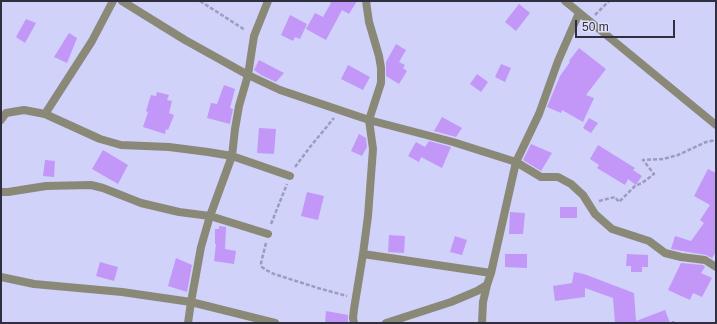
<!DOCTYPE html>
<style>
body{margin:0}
#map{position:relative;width:717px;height:324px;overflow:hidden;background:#d0d2f9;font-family:Helvetica,sans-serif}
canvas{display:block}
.frame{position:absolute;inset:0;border:2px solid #2f2f3f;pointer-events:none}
.scale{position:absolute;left:575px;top:20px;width:100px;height:18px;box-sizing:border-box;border:2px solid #2f2f3f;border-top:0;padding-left:5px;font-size:12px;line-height:14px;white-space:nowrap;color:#2f2f3f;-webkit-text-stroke:3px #dfe0f9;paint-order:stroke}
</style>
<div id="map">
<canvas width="717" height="324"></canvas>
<div class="frame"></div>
<div class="scale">50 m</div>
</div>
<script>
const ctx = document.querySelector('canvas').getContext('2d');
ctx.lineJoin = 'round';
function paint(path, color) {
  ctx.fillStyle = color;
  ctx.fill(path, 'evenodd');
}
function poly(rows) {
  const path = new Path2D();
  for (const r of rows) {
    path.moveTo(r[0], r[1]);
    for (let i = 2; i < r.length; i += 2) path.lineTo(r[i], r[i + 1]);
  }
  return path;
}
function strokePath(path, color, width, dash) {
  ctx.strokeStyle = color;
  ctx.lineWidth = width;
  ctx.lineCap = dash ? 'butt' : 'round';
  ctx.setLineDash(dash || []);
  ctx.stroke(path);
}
const building = poly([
 [328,1,357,1,349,14,342,10,326,40,306,29,315,13,323,17,331,3],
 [519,4,530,13,516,31,505,22],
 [290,15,307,24,300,39,295,37,293,41,281,35],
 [26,19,36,23,25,43,16,37],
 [69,33,77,38,67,63,54,57],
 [396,44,406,50,399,62,405,65,403,68,407,71,399,84,386,76,386,62],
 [579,48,606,69,586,95,594,98,583,122,562,110,561,113,547,107,560,76,570,62,569,61],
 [259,60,284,73,276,82,261,75,254,70],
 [501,64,511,68,505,82,495,77],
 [348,65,370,77,363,90,341,79],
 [477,74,488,82,481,92,470,84],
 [224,85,235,89,230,108,233,109,230,124,207,118,211,103,217,104],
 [157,92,169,95,167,100,172,101,169,113,174,115,168,130,166,129,165,134,143,127,148,112,146,111,151,95,156,96],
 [442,117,462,128,456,137,434,131],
 [589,118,598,123,591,133,583,128],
 [259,128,276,129,274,154,257,153],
 [359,134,366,138,367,147,362,156,351,151],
 [429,141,451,147,442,168,421,157,419,162,408,156,416,142,425,147],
 [531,144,552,153,541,171,523,160],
 [598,145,635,168,633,170,642,176,636,185,628,179,625,185,597,168,599,165,590,159],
 [103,150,128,165,118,184,92,169],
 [45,160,55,161,54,177,43,176],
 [708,169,716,173,716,252,712,258,706,255,671,249,675,236,691,241,704,223,700,220,710,205,694,196],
 [307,192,324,196,318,220,301,216],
 [560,207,577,207,577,218,560,218],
 [510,212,525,213,523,234,509,234],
 [219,226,226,227,225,249,236,251,234,264,214,261,216,244,215,244,215,229,219,229],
 [389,235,405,236,404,253,388,252],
 [455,236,467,240,462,255,450,252],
 [505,254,527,254,527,268,505,267],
 [627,254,648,255,648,267,642,267,642,272,631,272,631,266,626,266],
 [176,258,192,265,187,292,168,286],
 [100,262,118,267,114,281,96,276],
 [681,263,703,265,705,267,701,273,712,278,702,297,693,293,690,300,668,290],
 [574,272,584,274,634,293,636,321,665,310,670,323,615,323,613,298,585,288,585,297,555,301,553,286,572,283],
 [326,311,348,315,348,323,325,323]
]);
const path = poly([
 [200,1,245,30],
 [595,15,609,1],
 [295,167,310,147,334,118],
 [599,201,615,197,619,202,635,186,642,183,654,174,643,160,663,159,678,155,706,142,716,140],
 [271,224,287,184],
 [266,243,261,263,262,267,266,270,274,274,318,288,347,296],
 [673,321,673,323]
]);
const street = poly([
 [122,1,185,40,248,75,280,90,369,120,453,142,516,162,541,177,558,177,571,184,583,195,595,214,612,229,649,241,665,253,681,257,705,260,716,267],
 [565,1,716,125],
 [45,114,92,41,113,1],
 [1,120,6,113,24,110,45,114,100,139,121,145,169,147,208,152,232,156,290,176],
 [1,192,8,192,46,186,91,185,103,188,141,203,179,212,210,216,268,234],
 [363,254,491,273],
 [1,277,34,284,122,292,191,302,275,323],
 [188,323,191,302,201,247,210,216,232,156,235,129,239,106,248,75,254,36,268,1],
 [354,323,353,318,354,309,363,254,368,216,373,149,369,120,381,83,381,68,379,56,369,22,366,1],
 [386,323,451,302,477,291,487,285,491,273,516,162,539,114,558,61,579,13],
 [482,323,483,302,487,285]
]);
paint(building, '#c297f8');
strokePath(path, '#9b9dbc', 2.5, [4, 2]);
strokePath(street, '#8a8978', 8);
</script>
